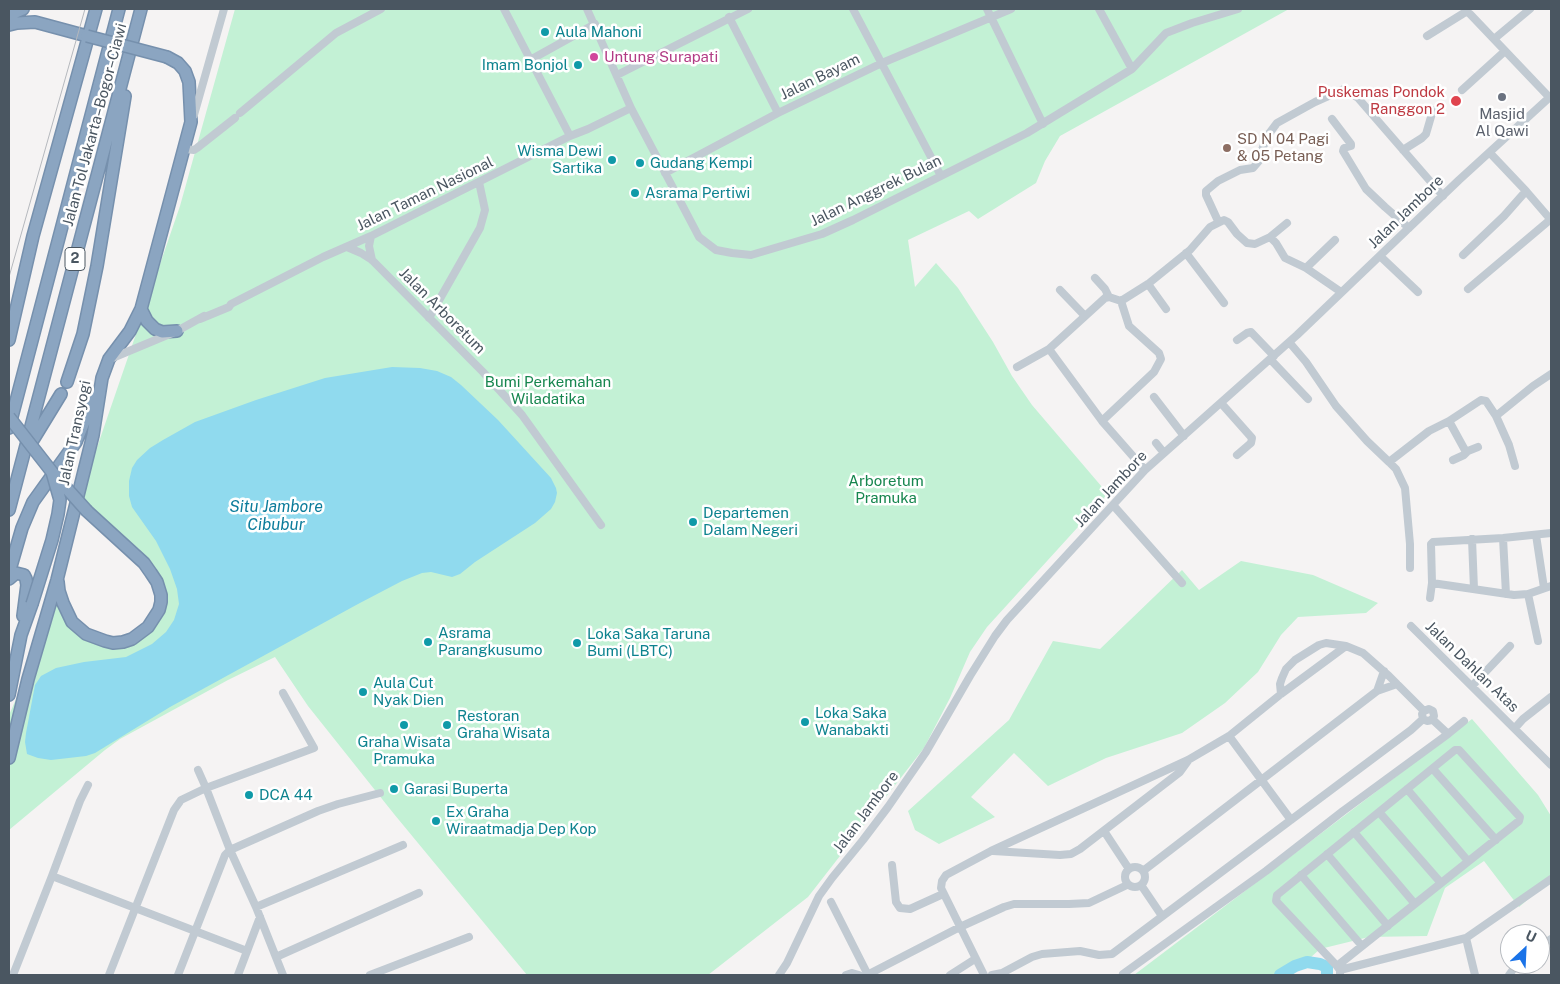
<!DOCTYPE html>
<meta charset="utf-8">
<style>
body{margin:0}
#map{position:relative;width:1560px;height:984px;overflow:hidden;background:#f5f3f3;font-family:"Public Sans",sans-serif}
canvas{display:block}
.frame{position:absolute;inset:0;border:10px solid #4a5661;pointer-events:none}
.north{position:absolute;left:1500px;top:924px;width:50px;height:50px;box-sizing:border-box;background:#fff;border:1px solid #b7bbc0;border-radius:50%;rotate:25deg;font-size:14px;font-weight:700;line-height:20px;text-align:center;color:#4a5661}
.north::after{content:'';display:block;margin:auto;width:18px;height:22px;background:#1a73e8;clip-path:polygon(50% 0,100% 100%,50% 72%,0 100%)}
</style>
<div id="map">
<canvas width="1560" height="984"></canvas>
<div class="frame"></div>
<div class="north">U</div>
</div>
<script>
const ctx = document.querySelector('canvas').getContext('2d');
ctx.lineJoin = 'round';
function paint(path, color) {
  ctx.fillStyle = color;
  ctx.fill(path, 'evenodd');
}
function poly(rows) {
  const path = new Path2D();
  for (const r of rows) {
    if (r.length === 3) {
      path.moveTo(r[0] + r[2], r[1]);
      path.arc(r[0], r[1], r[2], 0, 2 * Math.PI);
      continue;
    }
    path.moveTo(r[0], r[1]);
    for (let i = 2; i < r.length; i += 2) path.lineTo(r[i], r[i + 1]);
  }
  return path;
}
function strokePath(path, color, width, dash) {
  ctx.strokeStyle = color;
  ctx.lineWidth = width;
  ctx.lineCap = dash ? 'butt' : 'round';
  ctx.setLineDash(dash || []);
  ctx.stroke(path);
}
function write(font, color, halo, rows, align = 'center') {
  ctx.font = font + ' "Public Sans",sans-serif';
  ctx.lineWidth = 5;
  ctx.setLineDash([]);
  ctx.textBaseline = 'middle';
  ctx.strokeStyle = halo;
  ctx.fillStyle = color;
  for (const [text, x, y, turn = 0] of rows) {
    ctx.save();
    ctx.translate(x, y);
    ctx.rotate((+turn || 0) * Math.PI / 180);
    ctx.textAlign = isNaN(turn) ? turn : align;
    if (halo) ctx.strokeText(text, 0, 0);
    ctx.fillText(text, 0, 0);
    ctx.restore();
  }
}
const green = poly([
 [235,9,1289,9,1060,136,1045,161,1036,183,978,219,969,211,908,240,915,287,936,263,958,288,993,342,1012,376,1032,405,1108,494,987,627,970,652,950,698,924,748,808,897,708,975,527,975,394,814,308,706,275,657,228,680,120,739,105,750,9,830,9,715,35,656,55,589,60,606,96,641,141,635,164,593,163,583,139,549,94,513,81,494,180,206],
 [1241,561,1313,575,1378,603,1366,613,1298,617,1281,635,1258,672,1225,703,1182,733,1106,758,1048,786,1014,753,971,797,995,817,939,844,915,830,908,811,1009,720,1053,641,1100,649,1182,570,1199,590],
 [1472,719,1538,795,1551,816,1551,880,1519,907,1484,861,1445,888,1427,936,1369,937,1320,949,1291,975,1134,975]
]);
const water = poly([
 [392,367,420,368,437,371,451,377,461,385,498,420,551,478,556,488,557,493,555,502,551,509,535,523,475,562,460,574,452,577,431,572,422,573,402,581,358,604,170,707,95,753,86,756,51,760,38,758,27,754,25,742,26,733,35,685,41,676,56,668,84,662,126,657,152,644,166,632,174,620,179,604,177,589,170,569,156,541,132,507,129,496,129,481,132,468,137,460,150,448,163,440,195,422,256,400,325,378]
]);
const river = poly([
 [1280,975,1295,966,1307,962,1320,964,1327,967,1327,975]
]);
const minor = poly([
 [504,9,570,136],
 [587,9,631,108,699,237,716,250,732,253,751,255,822,234,853,220,1027,133,1132,69,1166,33,1192,23,1238,9],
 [853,9,941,176],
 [987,9,1043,124],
 [1099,9,1132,69],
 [729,17,778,113],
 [1427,36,1464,13,1467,12,1470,14,1550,98],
 [1494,39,1530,9],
 [530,60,595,24],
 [617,75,748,9],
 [1462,90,1505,51],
 [240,113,336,33,381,9],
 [194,115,224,9],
 [1332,119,1351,144,1351,146,1344,148,1343,151,1366,189,1385,207,1409,228],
 [185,149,194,150,197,148,235,118],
 [1403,150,1422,138,1426,134,1433,110],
 [1490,153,1526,191,1551,220],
 [665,173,778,113,882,63,1011,9],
 [1218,221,1206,195,1206,191,1218,181,1240,170,1253,168,1259,161,1261,152,1268,135,1277,123,1315,102,1344,89,1358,98,1443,196],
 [371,236,369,246,372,260],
 [1270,237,1287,223],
 [347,247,361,253,372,260,483,372,522,415,601,525],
 [1186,253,1224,303],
 [1463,255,1504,216,1526,191],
 [1380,256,1418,292],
 [1306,268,1335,240],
 [1095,278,1105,289,1109,297],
 [1148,284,1166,309],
 [1468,289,1551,219],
 [1060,290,1085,316],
 [429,318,480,228,485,210,479,182],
 [200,319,229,307,231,304,323,257,371,236,570,136,588,129,631,108],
 [1237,340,1247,333,1251,332,1274,356],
 [1289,342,1306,362,1336,406,1367,441,1389,462,1429,431,1449,421,1481,400,1486,401,1496,416],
 [1049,349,1102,421,1145,470],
 [110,359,177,331,204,316],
 [1270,359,1308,399],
 [1017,367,1049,349,1105,298,1109,297,1121,301,1148,284,1190,250,1210,227,1224,220,1228,222,1237,234,1247,243,1255,244,1270,237,1276,243,1285,258,1306,268,1341,292],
 [1154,397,1184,436],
 [1221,403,1252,438,1251,443,1237,455],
 [1102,421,1154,372,1161,359,1159,353,1129,326,1121,301],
 [1449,421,1466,452],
 [1156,443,1164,453],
 [1453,460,1464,455,1468,451,1478,447],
 [1389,462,1396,469,1405,488,1410,544,1410,568],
 [1515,466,1509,445,1496,416,1533,386,1551,374],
 [1113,505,1182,583],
 [1536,535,1544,588],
 [1503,538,1506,594],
 [1472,539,1474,589],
 [1432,583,1431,544,1433,542,1503,538,1551,533],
 [1528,594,1538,641],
 [1430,598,1432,583,1514,595,1528,594,1551,586],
 [1411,626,1551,765],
 [1472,686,1510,646],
 [1377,691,1384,671],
 [1281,694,1280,684,1282,678,1286,669,1295,660,1319,645,1326,643,1346,646],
 [1515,728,1523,719,1551,697],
 [1448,734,1464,721],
 [1229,736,1291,820],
 [1433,769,1496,840],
 [198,770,206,788,230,850,256,907,283,975],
 [1407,789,1468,861],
 [1379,812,1441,883],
 [1104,831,1129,869],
 [1354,832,1415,904],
 [993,851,1060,855,1071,854,1080,849,1180,772,1188,761],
 [1327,854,1388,926],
 [892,865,896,902,900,908,910,909,943,894],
 [1135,877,10],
 [1143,871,1377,691,1397,684],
 [1301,875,1362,946],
 [52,876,247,951],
 [1141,885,1162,916],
 [831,902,868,975],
 [256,907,403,845],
 [1540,947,1551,939],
 [276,957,419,893],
 [1337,966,1519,821,1520,817,1459,750,1455,750,1277,895,1276,901,1337,966,1340,970,1340,975],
 [1340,970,1466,938],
 [1123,974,1266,871,1343,811,1448,734,1432,719],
 [13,975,52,876,80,801,88,785],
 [109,975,174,810,181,800,206,788,314,748,283,693],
 [178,975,225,855,230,850,318,811,338,804,380,793],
 [238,975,260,917],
 [370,975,469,937],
 [779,975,787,963,819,896,832,878,863,840,888,807,926,752,970,676,995,636,1007,620,1145,470,1297,335,1459,180,1551,96],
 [846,975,852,973,859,975],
 [867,975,960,927,1004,907,1014,904,1069,904,1089,903,1127,885],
 [950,975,975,959],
 [984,975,941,888,942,881,946,875,991,851,1188,760,1229,736,1281,694,1346,646,1363,653,1389,676,1424,711],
 [992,975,1002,973,1032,957,1042,954,1080,951,1099,955,1112,954,1411,730,1423,719,1422,714,1424,711,1429,709,1433,711,1434,716,1432,720,1427,721,1423,719],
 [1475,975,1466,938,1551,879],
 [1509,975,1517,964]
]);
const highway = poly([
 [9,15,23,9],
 [9,25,17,23,35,22,87,36],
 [141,309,147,321,155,329,162,332,177,331],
 [9,340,33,236,96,9],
 [67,382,83,334,97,266,125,96],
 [9,428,119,9],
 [28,448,61,394],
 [9,510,141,9],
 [9,573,22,528,33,502,76,442,95,395],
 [9,579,16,573,24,575,26,579,27,585,23,616],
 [58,582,59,591,63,603,72,622,86,634,105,641,113,643,123,642,132,639,148,627,159,610,161,602,161,595,157,582,151,573,144,563,87,511],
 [9,695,21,635,32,604],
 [9,758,28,679,57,580,93,435,102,378,109,359,130,331,141,309,191,122,189,82,185,71,178,63,167,57]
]);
const tram = poly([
 [9,277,85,9]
]);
const highwayBridge = poly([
 [87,36,167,57],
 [9,417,52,472,87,511],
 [32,604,52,540,58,514,60,500,52,472]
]);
const markers = [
 [545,32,5,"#0f9aa8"],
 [594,57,5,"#d1479c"],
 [578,65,5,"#0f9aa8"],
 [1502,97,5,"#6b7280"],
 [1456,101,6,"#e0444e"],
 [1227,148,5,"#8d6e63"],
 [612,160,5,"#0f9aa8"],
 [640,163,5,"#0f9aa8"],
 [635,193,5,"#0f9aa8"],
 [693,522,5,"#0f9aa8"],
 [428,642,5,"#0f9aa8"],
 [577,643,5,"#0f9aa8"],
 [363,692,5,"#0f9aa8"],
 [805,722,5,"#0f9aa8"],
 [404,725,5,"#0f9aa8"],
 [447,725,5,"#0f9aa8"],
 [394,789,5,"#0f9aa8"],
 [249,795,5,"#0f9aa8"],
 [436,821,5,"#0f9aa8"]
];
const shields = [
 [75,259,20]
];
const shieldNames = [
 ["2",75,259]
];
const cultureNames = [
 ["Aula Mahoni",555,32],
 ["Imam Bonjol",568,65,"right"],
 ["Wisma Dewi",602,151,"right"],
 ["Sartika",602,168,"right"],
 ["Gudang Kempi",650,163],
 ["Asrama Pertiwi",645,193],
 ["Departemen",703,513],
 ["Dalam Negeri",703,530],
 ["Asrama",438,633],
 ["Parangkusumo",438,650],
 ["Loka Saka Taruna",587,634],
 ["Bumi (LBTC)",587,651],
 ["Aula Cut",373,683],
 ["Nyak Dien",373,700],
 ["Loka Saka",815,713],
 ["Wanabakti",815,730],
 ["Restoran",457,716],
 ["Graha Wisata",457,733],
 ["Graha Wisata",404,742,"center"],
 ["Pramuka",404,759,"center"],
 ["Garasi Buperta",404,789],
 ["DCA 44",259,795],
 ["Ex Graha",446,812],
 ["Wiraatmadja Dep Kop",446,829]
];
const hotelNames = [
 ["Untung Surapati",604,57]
];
const streetNames = [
 ["Jalan Bayam",820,77,-26],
 ["Jalan Tol Jakarta–Bogor–Ciawi",95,125,-75],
 ["Jalan Anggrek Bulan",876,191,-26],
 ["Jalan Taman Nasional",425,194,-26],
 ["Jalan Jambore",1406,212,-44],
 ["Jalan Arboretum",442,311,45],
 ["Jalan Transyogi",75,433,-78],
 ["Jalan Jambore",1111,489,-47],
 ["Jalan Dahlan Atas",1472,667,44],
 ["Jalan Jambore",866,812,-53]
];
const healthNames = [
 ["Puskemas Pondok",1445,92],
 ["Ranggon 2",1445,109]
];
const worshipNames = [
 ["Masjid",1502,114],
 ["Al Qawi",1502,131]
];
const educationNames = [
 ["SD N 04 Pagi",1237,139],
 ["& 05 Petang",1237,156]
];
const parkNames = [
 ["Bumi Perkemahan",548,382],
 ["Wiladatika",548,399],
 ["Arboretum",886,481],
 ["Pramuka",886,498]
];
const waterNames = [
 ["Situ Jambore",276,507],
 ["Cibubur",276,525]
];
paint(green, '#c3f1d5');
paint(water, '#90daee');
strokePath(river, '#90daee', 12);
strokePath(highway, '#7690ad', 14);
strokePath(minor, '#c1cad2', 8);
strokePath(highway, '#8ba5c1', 11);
strokePath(tram, '#b5b8bd', 1);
strokePath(highwayBridge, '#7690ad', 14, []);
strokePath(highwayBridge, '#8ba5c1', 11);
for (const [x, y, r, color] of markers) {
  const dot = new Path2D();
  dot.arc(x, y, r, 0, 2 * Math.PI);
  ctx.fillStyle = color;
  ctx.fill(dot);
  strokePath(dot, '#fff', 2);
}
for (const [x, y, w] of shields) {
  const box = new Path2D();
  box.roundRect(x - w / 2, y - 11.5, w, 23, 4);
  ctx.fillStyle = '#fff';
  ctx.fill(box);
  strokePath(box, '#4a5661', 1);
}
write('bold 14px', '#4a5661', null, shieldNames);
write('15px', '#0d838f', '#fff', cultureNames, 'left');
write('15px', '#b23c85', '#fff', hotelNames, 'left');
write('15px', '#4a5661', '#fff', streetNames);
write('15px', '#be3a42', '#fff', healthNames, 'right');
write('15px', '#5b616d', '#fff', worshipNames);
write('15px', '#785e54', '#fff', educationNames, 'left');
write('15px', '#17864f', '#fff', parkNames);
write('italic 16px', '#0c7c9b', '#fff', waterNames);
</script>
